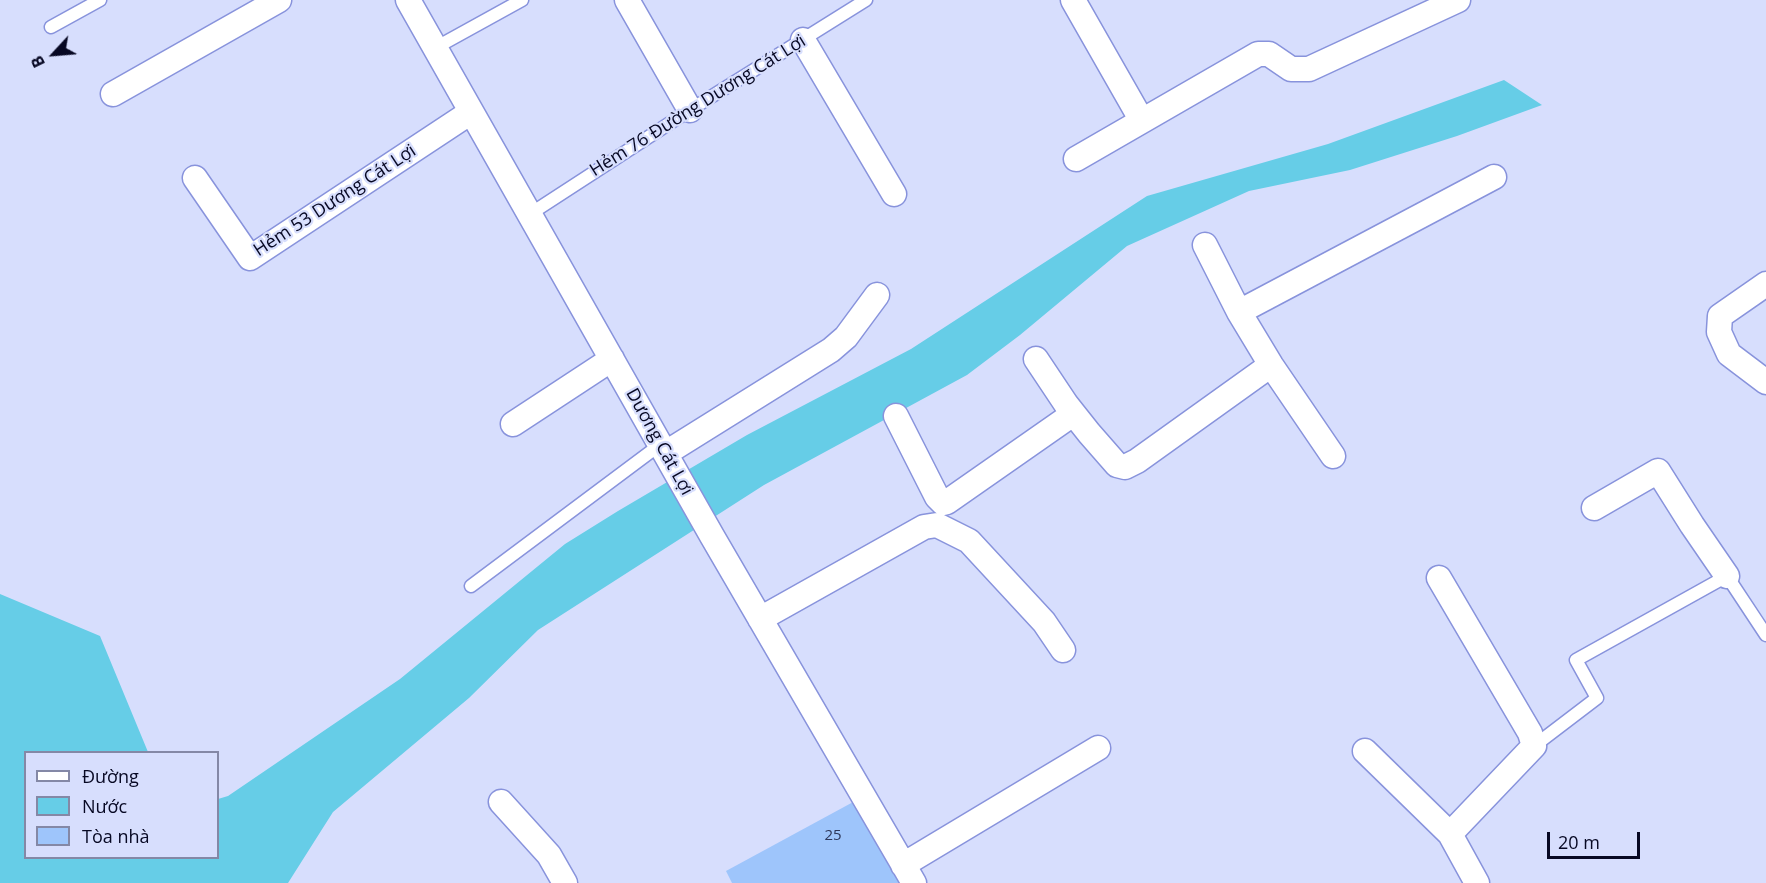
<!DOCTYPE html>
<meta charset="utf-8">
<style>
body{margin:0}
#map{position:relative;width:1766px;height:883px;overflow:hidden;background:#d7defd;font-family:"Open Sans",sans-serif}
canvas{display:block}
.legend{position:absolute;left:24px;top:751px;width:195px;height:108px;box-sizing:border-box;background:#d7defd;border:2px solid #8488a6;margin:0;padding:8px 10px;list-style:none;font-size:18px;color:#070823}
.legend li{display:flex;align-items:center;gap:12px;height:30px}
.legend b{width:30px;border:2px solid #8488a6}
.north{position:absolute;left:24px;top:24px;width:60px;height:60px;-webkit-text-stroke:4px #d7defd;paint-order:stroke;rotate:244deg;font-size:16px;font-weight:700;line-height:24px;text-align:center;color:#070823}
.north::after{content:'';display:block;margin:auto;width:21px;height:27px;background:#070823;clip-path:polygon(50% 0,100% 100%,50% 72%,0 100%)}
.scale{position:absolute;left:1547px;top:832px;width:93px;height:27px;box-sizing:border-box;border:3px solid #070823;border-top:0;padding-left:8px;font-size:18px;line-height:21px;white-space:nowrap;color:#070823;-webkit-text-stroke:4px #d7defd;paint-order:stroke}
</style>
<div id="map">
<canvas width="1766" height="883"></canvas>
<ul class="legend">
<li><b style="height:8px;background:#fff"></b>Đường</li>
<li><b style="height:16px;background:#66cde7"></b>Nước</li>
<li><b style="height:16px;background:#9ec5fb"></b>Tòa nhà</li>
</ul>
<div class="north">B</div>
<div class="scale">20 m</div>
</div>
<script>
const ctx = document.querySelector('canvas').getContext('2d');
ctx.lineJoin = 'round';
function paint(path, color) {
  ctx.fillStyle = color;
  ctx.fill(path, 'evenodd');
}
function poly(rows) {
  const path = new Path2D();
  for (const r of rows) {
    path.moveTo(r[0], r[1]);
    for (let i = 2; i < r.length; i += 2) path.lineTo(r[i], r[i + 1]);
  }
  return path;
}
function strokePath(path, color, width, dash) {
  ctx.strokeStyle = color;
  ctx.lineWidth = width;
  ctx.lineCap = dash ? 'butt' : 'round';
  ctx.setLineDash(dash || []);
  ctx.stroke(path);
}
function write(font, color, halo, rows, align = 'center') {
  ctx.font = font + ' "Open Sans",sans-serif';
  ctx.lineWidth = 4.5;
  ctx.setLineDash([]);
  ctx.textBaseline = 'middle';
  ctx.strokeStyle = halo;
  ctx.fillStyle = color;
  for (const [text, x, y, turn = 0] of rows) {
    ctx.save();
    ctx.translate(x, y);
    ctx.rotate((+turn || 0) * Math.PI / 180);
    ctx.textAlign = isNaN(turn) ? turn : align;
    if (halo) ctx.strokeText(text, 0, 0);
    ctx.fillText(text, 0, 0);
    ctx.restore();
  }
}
const water = poly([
 [1504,80,1542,105,1457,136,1350,170,1249,191,1127,246,1020,335,967,375,764,485,538,630,469,698,333,812,288,883,0,883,0,594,100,636,148,752,26,752,26,858,218,858,218,799,228,796,400,679,565,544,618,511,747,435,911,349,1147,196,1328,144]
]);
const building = poly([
 [855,801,902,883,732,883,726,871]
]);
const lane = poly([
 [51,27,100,0],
 [435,48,522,0],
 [530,214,690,110,866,0],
 [471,586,661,444],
 [1534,746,1597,698,1576,660,1727,576,1766,635]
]);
const street = poly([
 [408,0,712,536,914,883],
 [627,0,690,110],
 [1073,0,1142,121],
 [803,40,894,194],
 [113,94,279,0],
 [1076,159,1258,54,1269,54,1291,69,1309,69,1458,0],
 [195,178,250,258,471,112],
 [1205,245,1239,312,1271,365,1333,456],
 [1766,284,1720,316,1719,332,1729,354,1766,382],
 [1239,312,1494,177],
 [1036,359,1066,404,1089,433,1117,465,1125,467,1137,461,1271,365],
 [896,416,937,497,943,503,947,502,1073,414],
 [513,424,612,359],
 [666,453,831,350,846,337,877,295],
 [1594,508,1658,471,1692,525,1727,576],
 [1439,578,1530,733,1534,746,1450,834,1477,883],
 [760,619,924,527,937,525,969,541,1044,622,1063,650],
 [1365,751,1450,834],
 [501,802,549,855,565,883],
 [903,865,1098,748]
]);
const numberNames = [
 ["25",833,836]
];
const streetNames = [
 ["Hẻm 76 Đường Dương Cát Lợi",698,106,-32],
 ["Hẻm 53 Dương Cát Lợi",335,201,-33],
 ["Dương Cát Lợi",659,442,61]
];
paint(water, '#66cde7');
paint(building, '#9ec5fb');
strokePath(lane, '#8893dc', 15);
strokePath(street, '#8893dc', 27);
strokePath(lane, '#fff', 12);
strokePath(street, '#fff', 24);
write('15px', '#2d3759', null, numberNames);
write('18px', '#070823', '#d7defd', streetNames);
</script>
